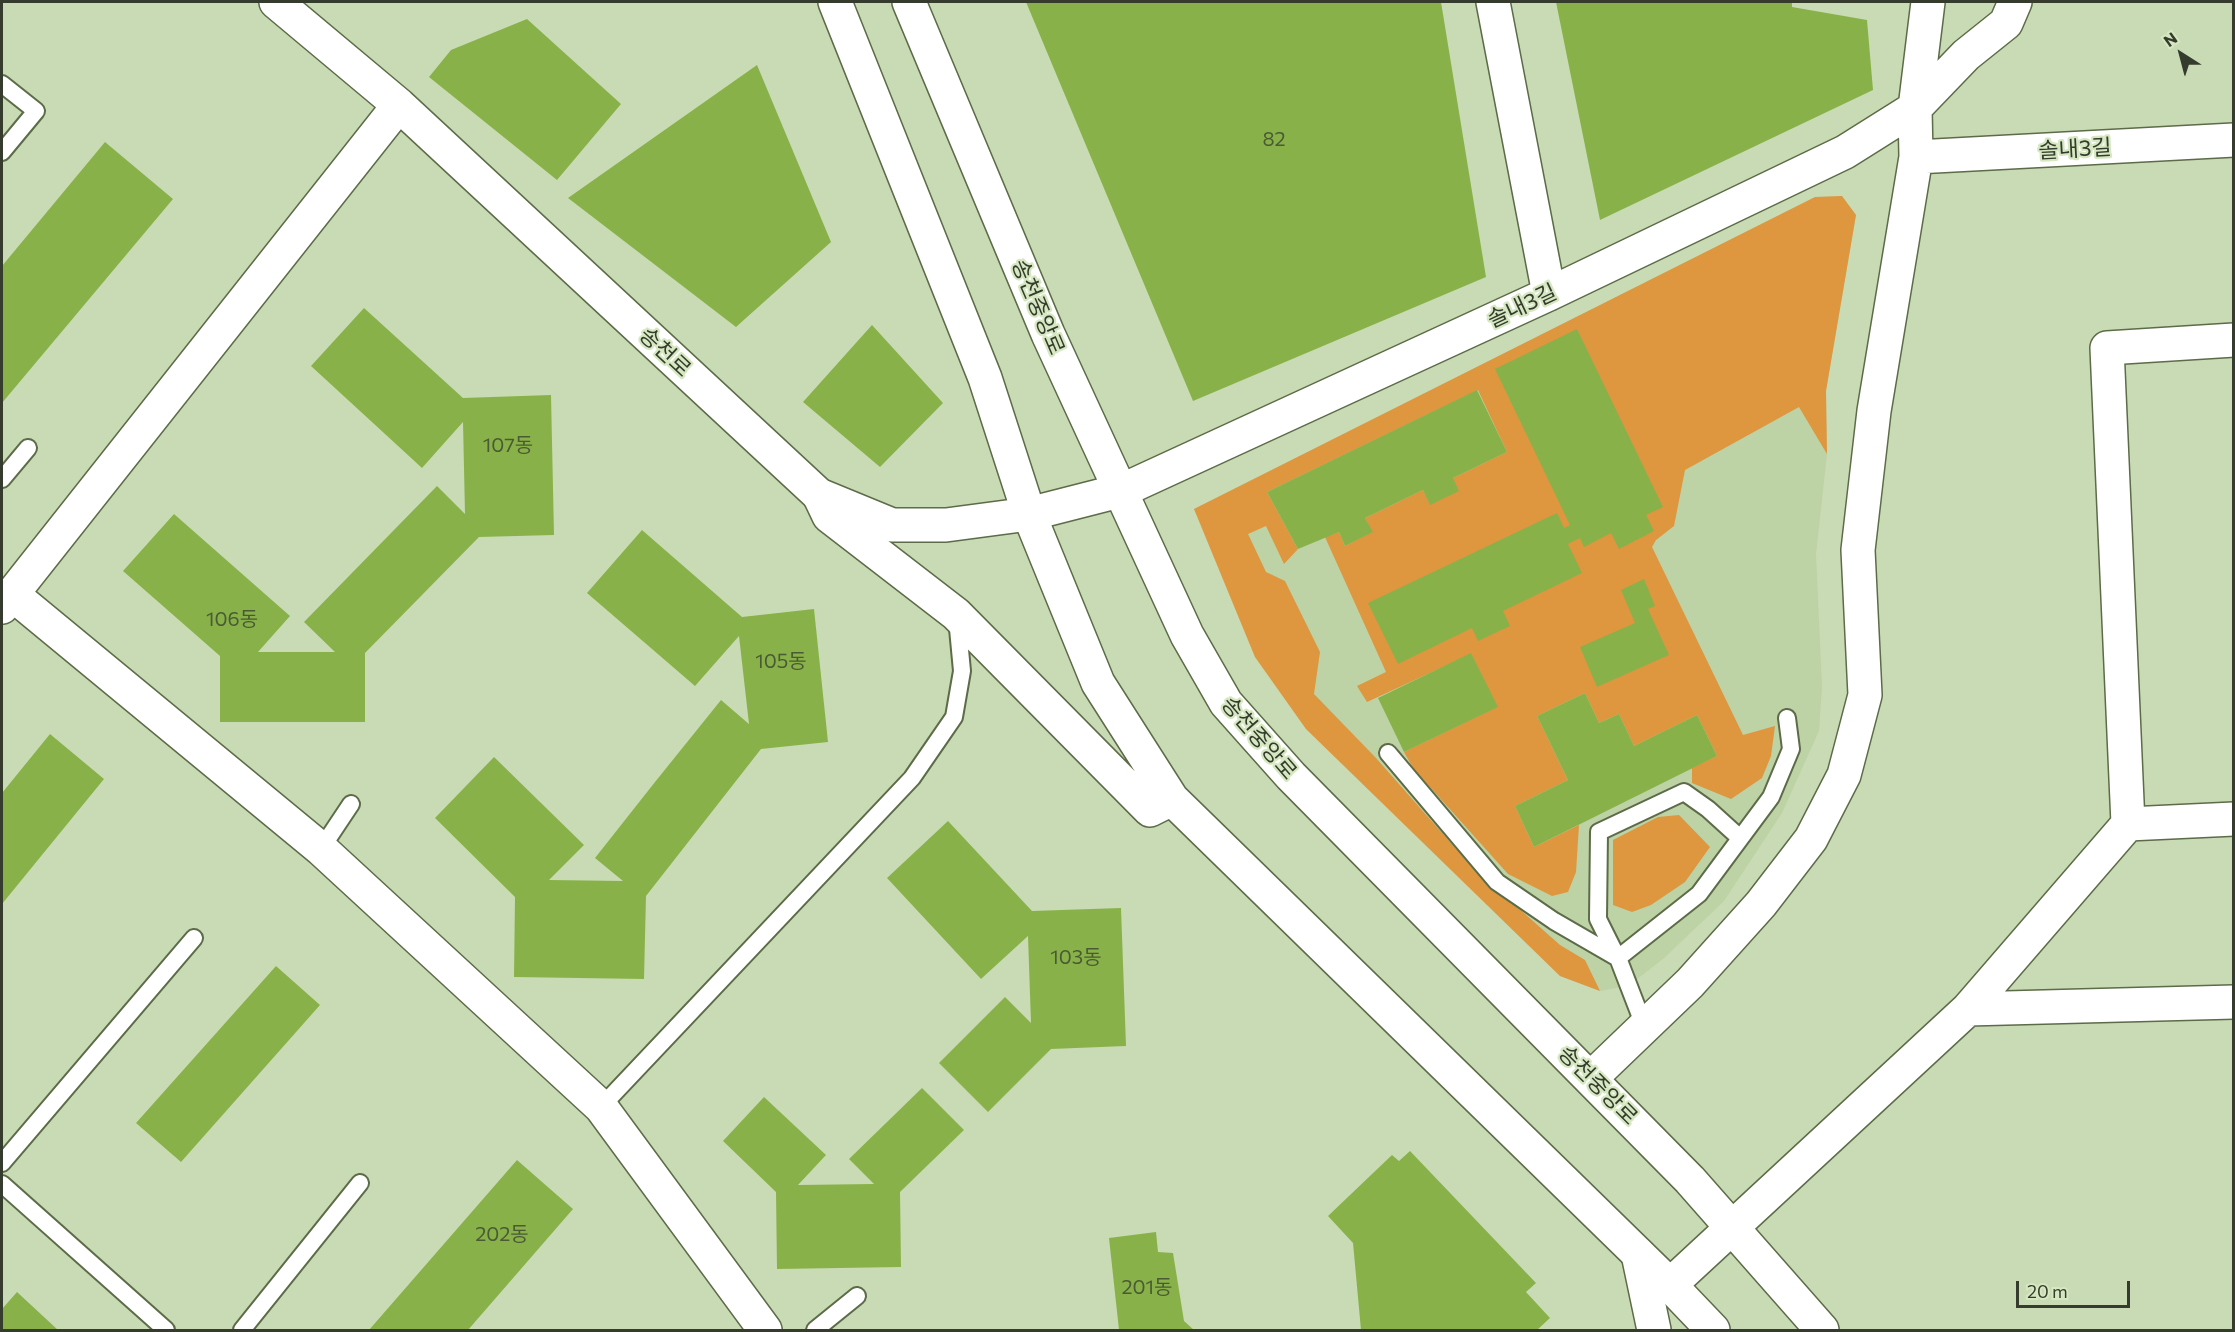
<!DOCTYPE html>
<meta charset="utf-8">
<style>
body{margin:0}
#map{position:relative;width:2235px;height:1332px;overflow:hidden;background:#c9dbb4;font-family:Commissioner,sans-serif}
canvas{display:block}
.frame{position:absolute;inset:0;border:3px solid #353c2d;pointer-events:none}
.north{position:absolute;left:2151px;top:24px;width:60px;height:60px;-webkit-text-stroke:4px #d6e8c1;paint-order:stroke;rotate:324deg;font-size:16px;font-weight:700;line-height:24px;text-align:center;color:#353c2d}
.north::after{content:'';display:block;margin:auto;width:21px;height:27px;background:#353c2d;clip-path:polygon(50% 0,100% 100%,50% 72%,0 100%)}
.scale{position:absolute;left:2016px;top:1281px;width:114px;height:27px;box-sizing:border-box;border:3px solid #353c2d;border-top:0;padding-left:8px;font-size:18px;line-height:21px;white-space:nowrap;color:#353c2d;-webkit-text-stroke:4px #d6e8c1;paint-order:stroke}
</style>
<div id="map">
<canvas width="2235" height="1332"></canvas>
<div class="frame"></div>
<div class="north">N</div>
<div class="scale">20 m</div>
</div>
<script>
const ctx = document.querySelector('canvas').getContext('2d');
ctx.lineJoin = 'round';
function paint(path, color) {
  ctx.fillStyle = color;
  ctx.fill(path, 'evenodd');
}
function poly(rows) {
  const path = new Path2D();
  for (const r of rows) {
    path.moveTo(r[0], r[1]);
    for (let i = 2; i < r.length; i += 2) path.lineTo(r[i], r[i + 1]);
  }
  return path;
}
function strokePath(path, color, width, dash) {
  ctx.strokeStyle = color;
  ctx.lineWidth = width;
  ctx.lineCap = dash ? 'butt' : 'round';
  ctx.setLineDash(dash || []);
  ctx.stroke(path);
}
function write(font, color, halo, rows, align = 'center') {
  ctx.font = font + ' Commissioner,"Noto Sans KR",sans-serif';
  ctx.lineWidth = 4.5;
  ctx.setLineDash([]);
  ctx.textBaseline = 'middle';
  ctx.strokeStyle = halo;
  ctx.fillStyle = color;
  for (const [text, x, y, turn = 0] of rows) {
    ctx.save();
    ctx.translate(x, y);
    ctx.rotate((+turn || 0) * Math.PI / 180);
    ctx.textAlign = isNaN(turn) ? turn : align;
    if (halo) ctx.strokeText(text, 0, 0);
    ctx.fillText(text, 0, 0);
    ctx.restore();
  }
}
const built = poly([
 [1842,196,1856,215,1826,391,1827,454,1816,554,1822,687,1819,731,1782,813,1724,901,1663,959,1628,986,1600,991,1560,976,1306,729,1255,657,1194,509,1815,197]
]);
const green = poly([
 [1842,196,1856,215,1826,391,1827,454,1799,407,1685,470,1674,526,1656,540,1652,547,1743,735,1775,726,1771,756,1762,778,1731,799,1692,783,1692,768,1717,756,1697,715,1634,746,1619,714,1599,723,1585,693,1537,716,1568,780,1515,806,1534,847,1579,825,1576,872,1568,892,1552,896,1508,874,1413,768,1404,752,1497,707,1471,654,1367,702,1357,686,1386,672,1325,537,1339,532,1345,546,1372,532,1365,518,1423,490,1430,504,1453,478,1507,452,1478,390,1267,492,1298,549,1284,564,1266,526,1248,534,1266,572,1285,581,1320,652,1314,694,1376,758,1473,868,1560,945,1585,960,1600,991,1560,976,1306,729,1255,657,1194,509,1815,197],
 [1679,815,1710,847,1685,882,1651,905,1632,912,1613,905,1613,840,1658,817]
]);
const building = poly([
 [1026,2,1441,2,1486,277,1193,401],
 [1556,2,1792,2,1792,7,1867,20,1873,90,1600,220],
 [527,19,621,104,557,180,429,77,451,50],
 [757,65,831,242,736,327,568,198],
 [105,142,173,199,2,403,2,266],
 [364,308,463,398,551,395,554,535,479,537,365,653,365,722,220,722,220,656,123,571,174,514,290,616,258,652,335,652,304,622,437,486,465,514,463,422,422,468,311,366],
 [872,325,943,403,880,467,803,402],
 [1577,329,1663,507,1646,515,1654,531,1619,549,1611,533,1584,547,1580,538,1568,544,1582,573,1503,611,1510,626,1478,641,1472,628,1398,664,1368,603,1557,513,1564,528,1570,525,1495,369],
 [1477,390,1507,452,1453,478,1459,491,1430,505,1423,490,1365,518,1373,532,1345,546,1339,532,1298,549,1267,492],
 [642,530,742,617,814,609,828,742,761,749,646,896,644,979,514,977,515,897,435,818,494,757,584,845,549,880,623,881,595,858,655,782,721,700,749,724,739,636,695,686,587,593],
 [1644,579,1655,606,1648,609,1669,655,1597,687,1580,647,1635,623,1621,590],
 [1471,653,1498,707,1404,752,1378,698],
 [1585,693,1599,723,1619,714,1634,746,1697,715,1717,756,1534,847,1515,806,1568,780,1537,716],
 [50,734,104,779,2,904,2,793],
 [948,821,1032,911,1121,908,1126,1046,1051,1049,988,1112,939,1063,1005,997,1031,1023,1028,936,981,979,887,878],
 [276,966,320,1005,181,1162,136,1123],
 [922,1088,964,1130,900,1192,901,1267,777,1269,776,1192,723,1141,764,1097,826,1155,798,1185,874,1184,849,1159],
 [1410,1151,1536,1283,1526,1292,1550,1318,1537,1330,1361,1330,1353,1243,1328,1216,1392,1155,1399,1161],
 [517,1160,573,1209,468,1330,369,1330],
 [1156,1232,1158,1252,1173,1253,1184,1321,1194,1330,1119,1330,1109,1238],
 [17,1292,58,1330,2,1330,2,1309]
]);
const lane = poly([
 [2,84,36,111,2,152],
 [2,479,28,448],
 [1388,753,1497,882,1554,921,1618,958],
 [321,849,351,804],
 [1617,957,1598,919,1599,832,1684,792,1708,809,1740,838],
 [1645,1028,1618,958,1699,894,1771,797,1791,749,1787,718],
 [601,1107,912,778,954,717,962,671,957,618],
 [2,1163,194,938],
 [2,1184,166,1330],
 [242,1330,360,1183],
 [815,1330,857,1296]
]);
const street = poly([
 [276,2,399,105,819,495,892,525,946,525,1029,514,1123,490,1549,294,1845,152,1915,108,1966,55,2006,23,2015,2],
 [1493,2,1549,294],
 [1916,157,2234,140],
 [12,594,321,849,601,1107,765,1330],
 [2,607,399,105],
 [2128,824,2234,819],
 [1968,1009,2128,824,2107,348,2234,340],
 [1591,1078,1690,983,1761,904,1811,839,1844,775,1865,695,1858,550,1874,411,1916,157,1915,108,1928,2],
 [1638,1254,1654,1330],
 [1670,1285,1968,1009,2234,1002]
]);
const secondary = poly([
 [835,2,985,378,1029,514,1098,683,1172,799,1670,1285,1713,1330],
 [909,2,1048,334,1187,635,1226,703,1291,776,1690,1180,1822,1330],
 [819,495,829,516,956,614,1150,810,1172,799]
]);
const numberNames = [
 ["82",1274,139],
 ["107동",508,445],
 ["106동",232,619],
 ["105동",781,661],
 ["103동",1076,957],
 ["202동",502,1234],
 ["201동",1147,1287]
];
const streetNames = [
 ["솔내3길",2075,149,-3],
 ["솔내3길",1522,306,-25],
 ["송천중앙로",1038,307,67],
 ["송천로",665,352,43],
 ["송천중앙로",1259,738,49],
 ["송천중앙로",1598,1085,45]
];
paint(built, '#bdd2a5');
paint(green, '#de963f');
paint(building, '#88b249');
strokePath(lane, '#5c6b48', 20);
strokePath(street, '#5c6b48', 36);
strokePath(secondary, '#5c6b48', 36);
strokePath(lane, '#fff', 16);
strokePath(street, '#fff', 33);
strokePath(secondary, '#fff', 33);
write('20px', '#4a5a34', null, numberNames);
write('22px', '#353c2d', '#d6e8c1', streetNames);
</script>
